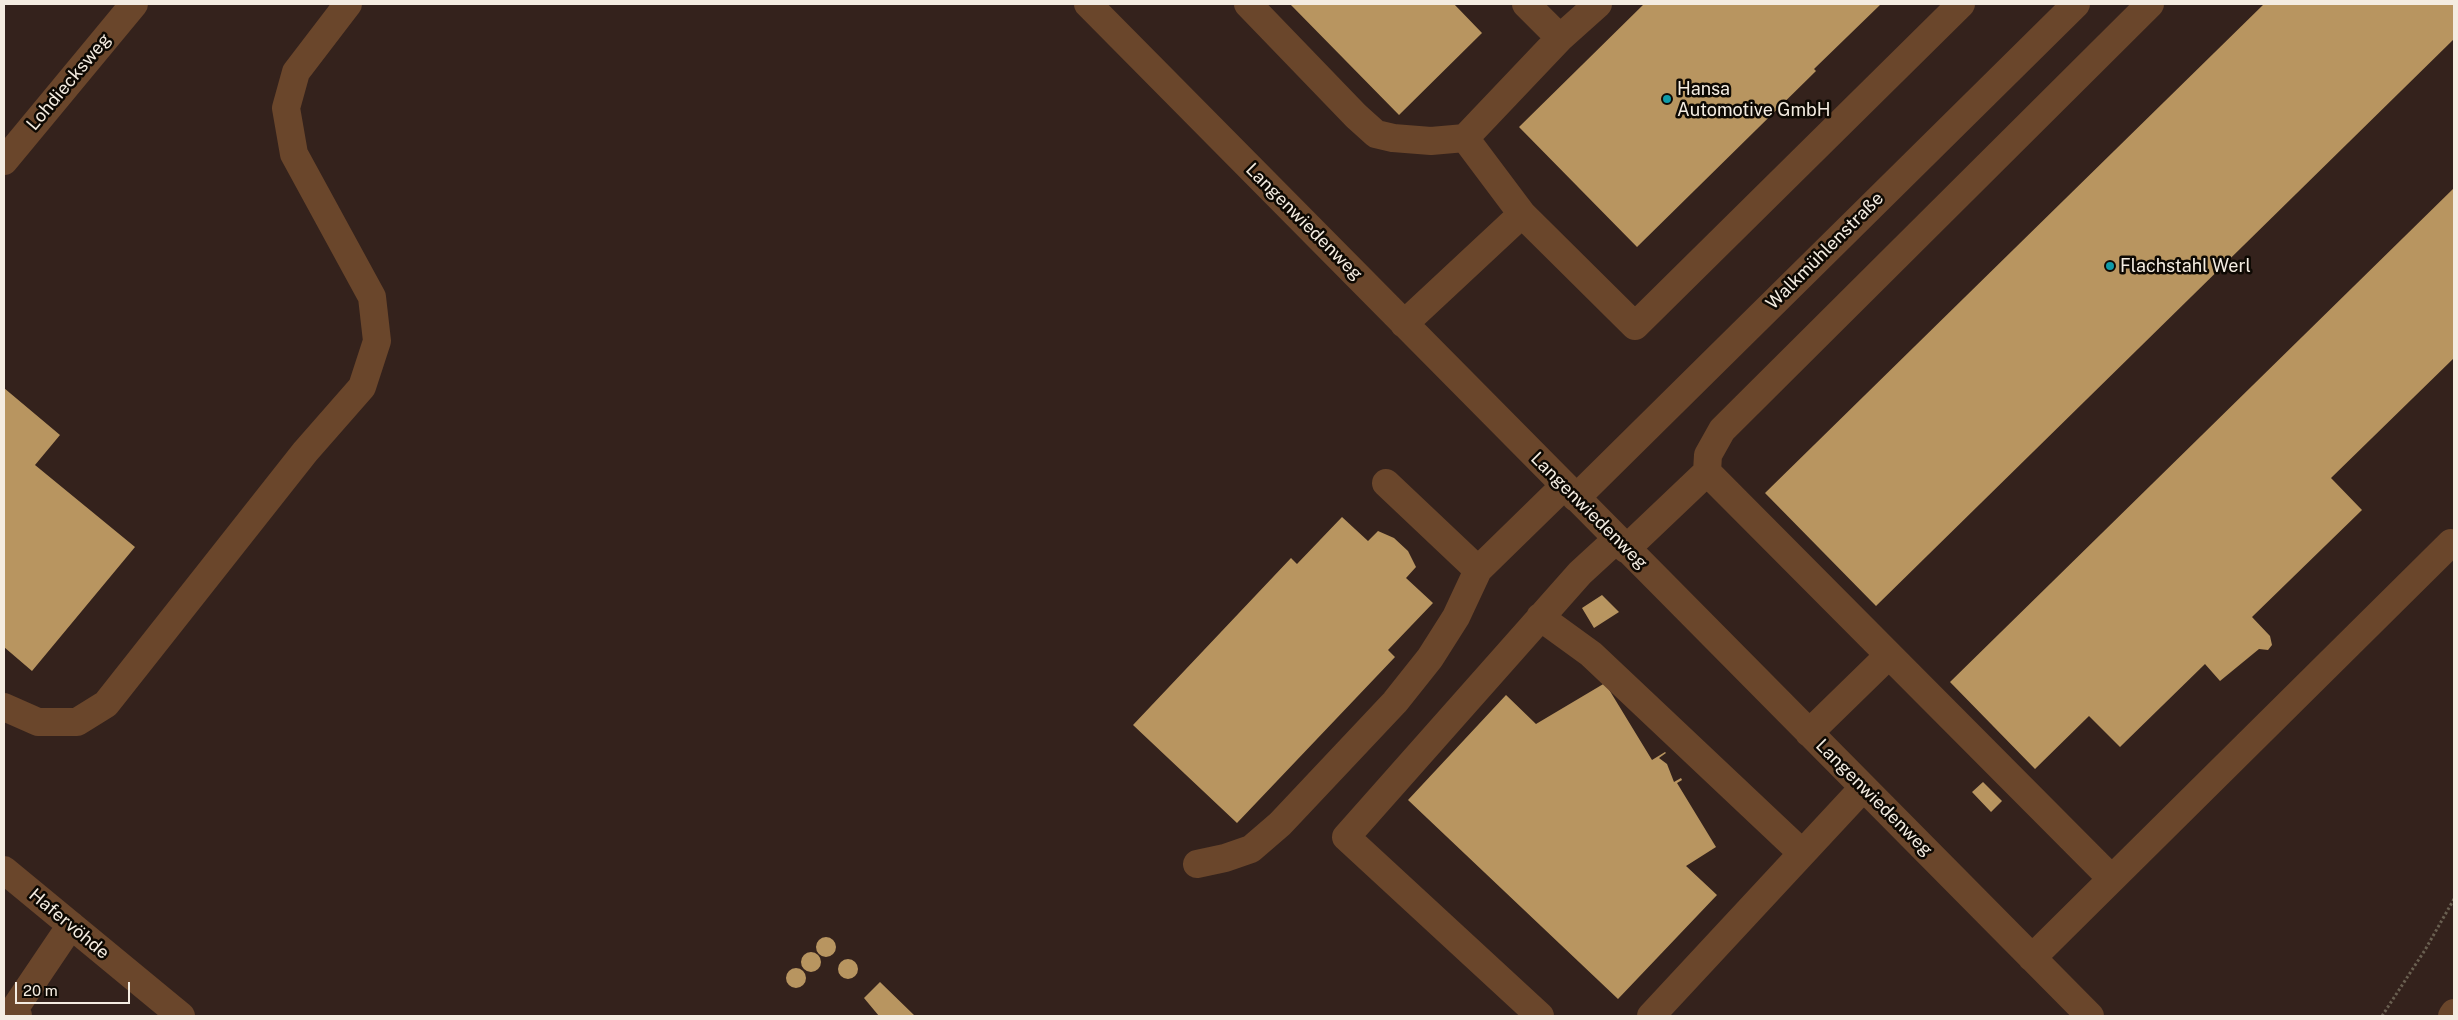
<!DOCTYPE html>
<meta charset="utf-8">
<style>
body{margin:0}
#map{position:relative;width:2458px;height:1020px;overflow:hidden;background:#291e0d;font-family:"Public Sans",sans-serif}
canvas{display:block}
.frame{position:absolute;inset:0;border:5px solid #f4ece1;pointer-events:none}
.scale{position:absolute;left:15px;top:982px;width:115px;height:22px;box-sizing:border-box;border:2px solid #f4ece1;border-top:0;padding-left:6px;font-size:15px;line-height:18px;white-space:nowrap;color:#f4ece1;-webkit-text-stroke:4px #0e0903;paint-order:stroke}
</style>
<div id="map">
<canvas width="2458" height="1020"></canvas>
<div class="frame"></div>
<div class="scale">20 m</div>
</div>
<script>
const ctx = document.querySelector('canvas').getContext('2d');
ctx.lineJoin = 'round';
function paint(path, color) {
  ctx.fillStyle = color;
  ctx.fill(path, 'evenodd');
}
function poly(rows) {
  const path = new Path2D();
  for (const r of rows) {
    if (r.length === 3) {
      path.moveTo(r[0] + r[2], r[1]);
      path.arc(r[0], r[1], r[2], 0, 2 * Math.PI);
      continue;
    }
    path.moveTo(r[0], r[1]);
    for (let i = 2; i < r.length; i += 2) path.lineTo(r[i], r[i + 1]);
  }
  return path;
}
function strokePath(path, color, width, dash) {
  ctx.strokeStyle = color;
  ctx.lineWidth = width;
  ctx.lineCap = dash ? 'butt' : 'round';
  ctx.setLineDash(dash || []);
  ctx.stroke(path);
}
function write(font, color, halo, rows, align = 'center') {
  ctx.font = font + ' "Public Sans",sans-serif';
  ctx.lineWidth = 5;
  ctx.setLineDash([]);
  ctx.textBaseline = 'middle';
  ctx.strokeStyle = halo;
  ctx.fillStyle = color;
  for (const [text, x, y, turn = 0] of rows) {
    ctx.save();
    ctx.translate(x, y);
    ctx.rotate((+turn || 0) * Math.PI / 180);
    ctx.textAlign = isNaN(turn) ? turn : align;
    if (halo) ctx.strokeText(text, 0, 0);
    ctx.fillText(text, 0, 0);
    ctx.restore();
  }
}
const commercial = poly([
 [4,4,2454,4,2454,1016,4,1016]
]);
const building = poly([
 [1290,4,1454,4,1482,33,1399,115],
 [1644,4,1881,4,1814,69,1816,71,1637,247,1519,127],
 [2264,4,2454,4,2454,39,1876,606,1765,493],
 [2454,188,2454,358,2331,478,2362,510,2252,617,2270,636,2272,645,2268,650,2259,649,2220,681,2205,664,2120,747,2089,716,2035,769,1950,682],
 [4,388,60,435,35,465,135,547,32,671,4,647],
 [1342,517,1368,541,1378,531,1394,538,1408,551,1416,567,1406,578,1433,603,1388,650,1395,657,1237,823,1133,725,1291,558,1297,564],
 [1602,595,1619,612,1594,628,1582,608],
 [1605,683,1652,760,1665,752,1666,753,1659,758,1667,764,1674,782,1681,778,1682,780,1677,783,1716,847,1686,866,1717,895,1618,999,1408,800,1506,695,1536,724],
 [1983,782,2002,801,1991,812,1972,792],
 [826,947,10],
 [811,962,10],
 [848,969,10],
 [796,978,10],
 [880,982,915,1016,879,1016,864,998]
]);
const path = poly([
 [2382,1016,2425,950,2454,899]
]);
const minor = poly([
 [1088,4,2090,1016],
 [1248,4,1356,116,1376,134,1393,138,1431,141,1465,138],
 [1526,4,1560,38],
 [1598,4,1560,38,1465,138,1522,214,1635,326,1961,4],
 [4,161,134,4],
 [1404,324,1522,214],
 [1386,483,1478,570,1564,486],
 [1576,498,2076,4],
 [1626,549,1707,472],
 [1540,617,1591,654,1802,853],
 [4,707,38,722,77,722,106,704,305,452,362,387,377,341,372,297,294,154,286,108,296,72,348,4],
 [1809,733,1889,655],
 [1197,864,1225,858,1251,849,1280,824,1395,702,1430,658,1456,617,1478,570],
 [4,870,181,1016],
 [2111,878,1707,472,1708,455,1722,430,2150,4],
 [2032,958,2451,543],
 [18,1016,13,1011,71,925],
 [1540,1016,1346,837,1580,573,1617,539],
 [1651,1016,1863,788],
 [2452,1016,2454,1013]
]);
const markers = [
 [1667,99,5,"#0f9aa8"],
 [2110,266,5,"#0f9aa8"]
];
const streetNames = [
 ["Lohdiecksweg",69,82,-50],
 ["Langenwiedenweg",1304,222,45],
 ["Walkmühlenstraße",1825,251,-45],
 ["Langenwiedenweg",1589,511,45],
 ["Langenwiedenweg",1874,798,45],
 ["Hafervöhde",69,924,40]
];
const poiNames = [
 ["Hansa",1677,89],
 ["Automotive GmbH",1677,110],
 ["Flachstahl Werl",2120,266]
];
paint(commercial, '#34221c');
paint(building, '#b89560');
strokePath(path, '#6a6051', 3, [2.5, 2.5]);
strokePath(minor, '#6a462b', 28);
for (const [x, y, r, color] of markers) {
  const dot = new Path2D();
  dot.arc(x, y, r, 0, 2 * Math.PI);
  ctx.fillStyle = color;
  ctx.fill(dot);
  strokePath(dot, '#0e0903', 2);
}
write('18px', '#f4ece1', '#0e0903', streetNames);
write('18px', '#f4ece1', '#0e0903', poiNames, 'left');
</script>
